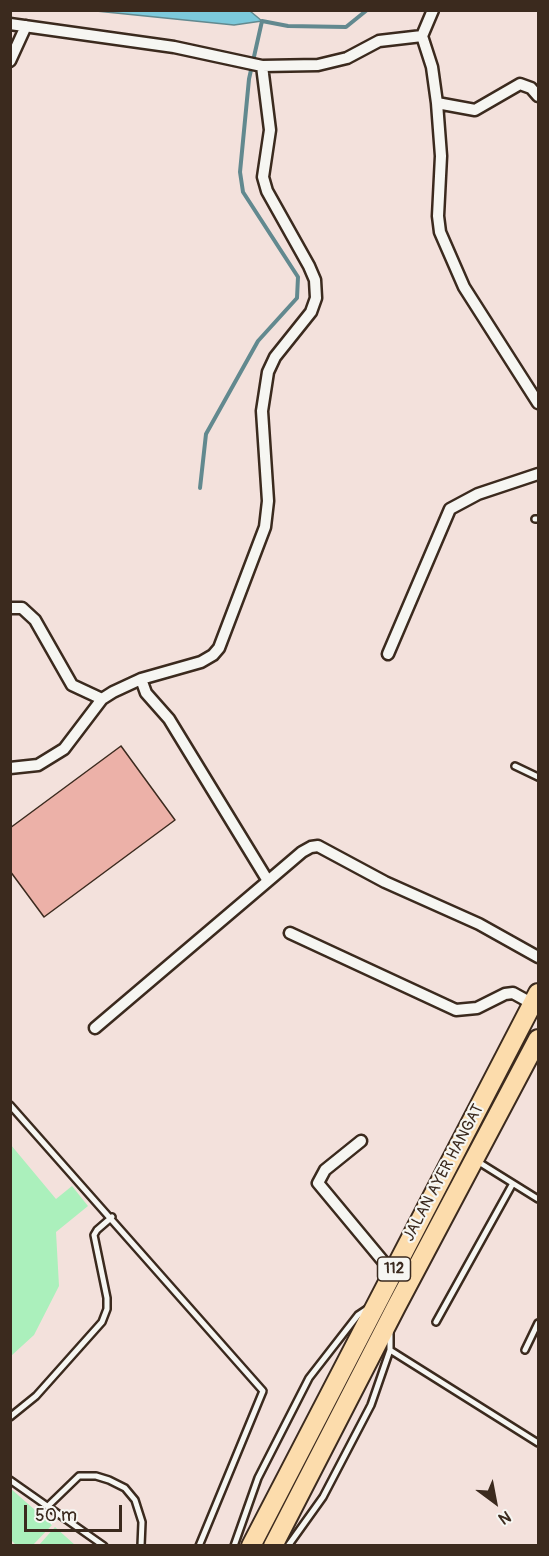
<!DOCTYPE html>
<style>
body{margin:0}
#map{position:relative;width:549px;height:1556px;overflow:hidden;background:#f3e1dc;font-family:Pangolin,sans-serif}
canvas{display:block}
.frame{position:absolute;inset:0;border:12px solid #3b2a1e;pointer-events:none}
.north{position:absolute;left:465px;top:1472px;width:60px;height:60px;-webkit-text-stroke:4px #f6f6f2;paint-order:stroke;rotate:148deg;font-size:16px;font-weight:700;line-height:24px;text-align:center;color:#3b2a1e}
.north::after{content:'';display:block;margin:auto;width:21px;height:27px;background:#3b2a1e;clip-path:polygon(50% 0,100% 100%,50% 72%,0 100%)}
.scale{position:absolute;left:24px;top:1505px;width:98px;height:27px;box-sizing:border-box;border:3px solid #3b2a1e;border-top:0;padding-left:8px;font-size:18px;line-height:21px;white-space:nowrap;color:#3b2a1e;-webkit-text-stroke:4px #f6f6f2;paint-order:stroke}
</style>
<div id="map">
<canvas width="549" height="1556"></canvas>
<div class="frame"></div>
<div class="north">N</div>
<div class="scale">50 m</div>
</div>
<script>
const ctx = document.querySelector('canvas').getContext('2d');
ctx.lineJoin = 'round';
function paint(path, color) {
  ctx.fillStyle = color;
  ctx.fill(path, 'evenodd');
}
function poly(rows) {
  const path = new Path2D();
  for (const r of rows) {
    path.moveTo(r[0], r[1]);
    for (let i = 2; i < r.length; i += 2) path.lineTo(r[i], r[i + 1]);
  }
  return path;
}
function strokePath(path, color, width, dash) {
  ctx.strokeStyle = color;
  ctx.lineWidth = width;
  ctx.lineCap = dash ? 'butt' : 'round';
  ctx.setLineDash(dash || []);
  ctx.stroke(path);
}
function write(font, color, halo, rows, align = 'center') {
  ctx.font = font + ' Pangolin,sans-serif';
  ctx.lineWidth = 4.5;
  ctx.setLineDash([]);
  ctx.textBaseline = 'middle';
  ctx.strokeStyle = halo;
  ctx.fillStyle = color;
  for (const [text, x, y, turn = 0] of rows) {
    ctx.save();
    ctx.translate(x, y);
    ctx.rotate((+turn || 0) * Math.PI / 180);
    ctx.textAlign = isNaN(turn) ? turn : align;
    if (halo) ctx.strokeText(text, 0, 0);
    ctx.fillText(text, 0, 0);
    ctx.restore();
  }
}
const green = poly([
 [11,1145,56,1199,72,1186,88,1206,56,1232,59,1286,34,1335,11,1356],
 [10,1488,52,1525,33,1545,16,1545,11,1540],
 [55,1527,75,1545,39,1545]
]);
const water = poly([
 [96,11,250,11,262,21,234,25,96,11]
]);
const stream = poly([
 [200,488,206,434,258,341,297,298,298,277,243,192,240,172,249,79,262,21,288,26,346,27,367,10]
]);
const building = poly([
 [121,746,175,820,44,917,10,871,10,828,121,746]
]);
const service = poly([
 [535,519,538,519],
 [515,766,538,777],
 [10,1105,263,1391,199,1546],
 [477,1161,538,1199],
 [436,1322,512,1185],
 [390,1350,538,1443],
 [525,1350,538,1323],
 [10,1417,36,1396,102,1322,107,1309,107,1298,94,1235,97,1230,112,1217],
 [10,1480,104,1546],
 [48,1506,79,1476,96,1476,109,1480,125,1488,135,1500,142,1522,141,1546],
 [234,1546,258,1478,309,1378,358,1315,367,1309],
 [288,1546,323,1497,371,1405,390,1350,390,1332]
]);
const minor = poly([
 [10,24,174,47,262,66,318,65,347,58,379,41,422,36],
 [422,36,432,67,437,103,441,156,438,216,440,232,464,287,538,403],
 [422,36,433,10],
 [10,61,26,26],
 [437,103,475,110,520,84,531,88,538,96],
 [10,608,22,608,35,620,72,685,102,699],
 [388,654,450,509,478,494,538,474],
 [141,679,146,693,169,719,268,881,302,852,311,847,318,846,385,882,479,924,538,957],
 [10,768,38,765,64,749,102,699,113,692,141,679,201,662,213,655,219,648,265,527,268,501,262,411,268,372,275,357,311,312,316,298,315,280,309,266,267,191,263,177,270,130,262,66],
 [290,933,456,1010,477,1008,505,994,513,993,533,1004],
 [95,1028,268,881],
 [361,1141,325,1170,318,1183,392,1272]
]);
const primary = poly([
 [251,1546,538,993],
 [273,1546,396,1307,538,1039]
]);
const shields = [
 [394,1269,33]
];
const shieldNames = [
 ["112",394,1269]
];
const streetNames = [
 ["JALAN AYER HANGAT",444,1173,-62]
];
paint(green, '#abf0bc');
paint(water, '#7cc9db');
strokePath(water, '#62898f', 1.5);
strokePath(stream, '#62898f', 4);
paint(building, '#ecb1a8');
strokePath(building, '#3b2a1e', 1.5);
strokePath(service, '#3b2a1e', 10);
strokePath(minor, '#3b2a1e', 15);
strokePath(primary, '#3b2a1e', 22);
strokePath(service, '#f6f6f2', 5);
strokePath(minor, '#f6f6f2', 10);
strokePath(primary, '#fcdcac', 18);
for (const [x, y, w] of shields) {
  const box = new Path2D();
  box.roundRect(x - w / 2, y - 12, w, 24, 4.5);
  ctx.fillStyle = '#f6f6f2';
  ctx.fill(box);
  strokePath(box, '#3b2a1e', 1.5);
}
write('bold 15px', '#3b2a1e', null, shieldNames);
write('16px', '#3b2a1e', '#f6f6f2', streetNames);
</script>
